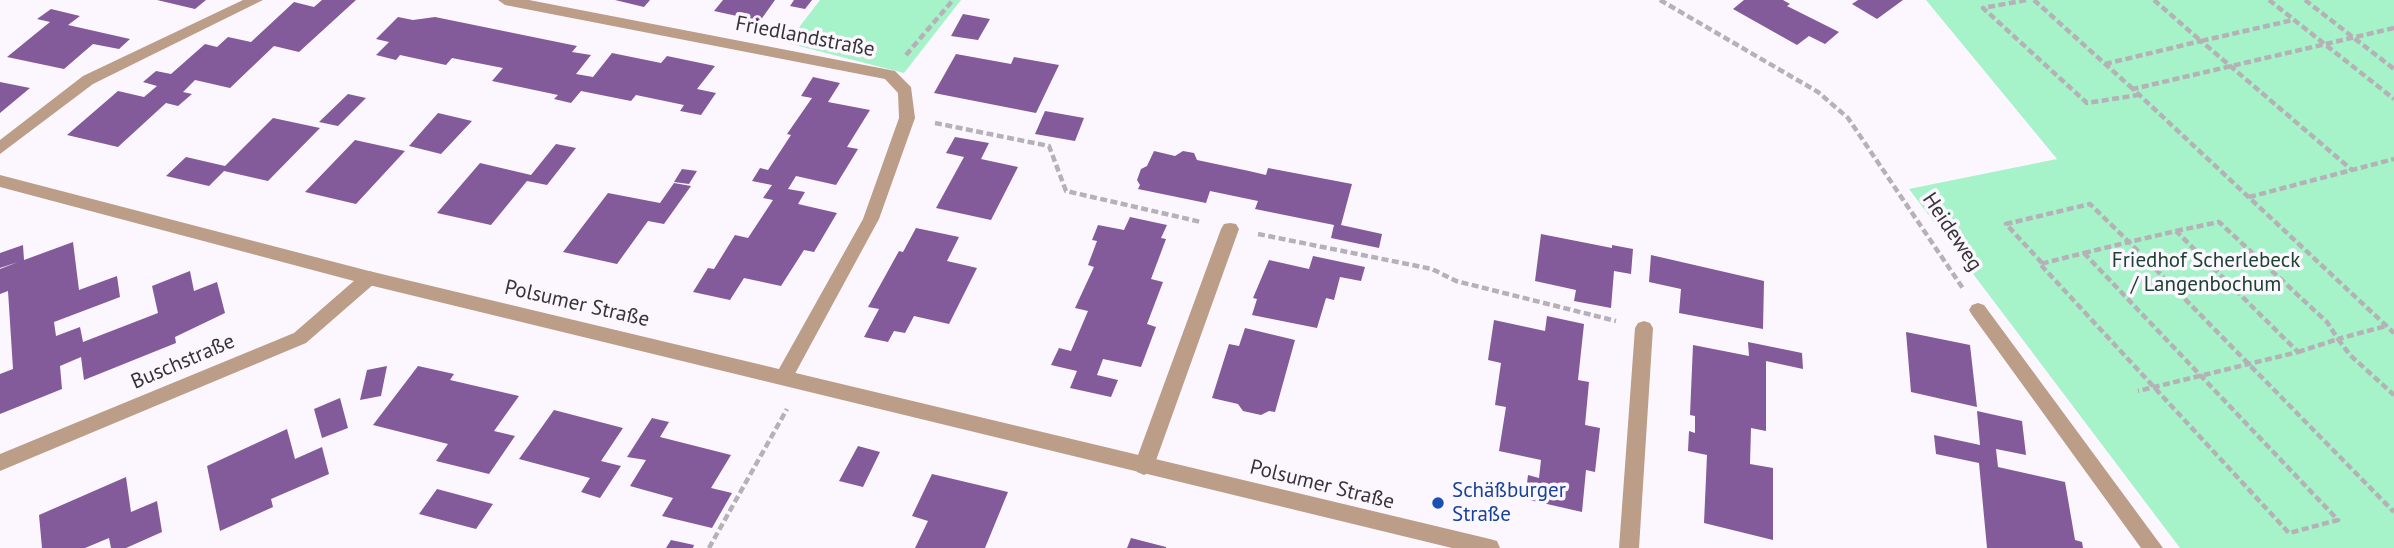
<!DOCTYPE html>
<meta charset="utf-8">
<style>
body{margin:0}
canvas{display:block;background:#fcf7ff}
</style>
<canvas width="2394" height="548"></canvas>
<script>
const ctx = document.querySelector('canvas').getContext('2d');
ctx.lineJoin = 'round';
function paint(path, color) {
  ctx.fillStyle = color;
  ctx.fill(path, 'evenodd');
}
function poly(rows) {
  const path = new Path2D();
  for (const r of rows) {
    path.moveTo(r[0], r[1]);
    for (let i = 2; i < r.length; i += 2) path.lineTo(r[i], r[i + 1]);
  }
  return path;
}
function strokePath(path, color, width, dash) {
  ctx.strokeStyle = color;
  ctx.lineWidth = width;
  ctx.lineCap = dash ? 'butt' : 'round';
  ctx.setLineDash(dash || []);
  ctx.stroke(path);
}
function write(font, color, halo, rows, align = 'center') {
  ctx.font = font + ' "PT Sans",sans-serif';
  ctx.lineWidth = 7;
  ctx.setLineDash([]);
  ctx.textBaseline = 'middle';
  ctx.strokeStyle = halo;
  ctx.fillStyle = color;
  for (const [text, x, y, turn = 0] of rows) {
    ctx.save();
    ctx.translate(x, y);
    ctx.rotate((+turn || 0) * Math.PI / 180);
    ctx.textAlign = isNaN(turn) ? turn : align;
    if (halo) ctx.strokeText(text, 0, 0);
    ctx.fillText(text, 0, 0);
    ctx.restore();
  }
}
const green = poly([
 [820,0,961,0,904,73,787,43],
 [1926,0,2394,0,2394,548,2180,548,1909,189,2057,159]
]);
const building = poly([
 [157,0,206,0,195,9],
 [322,0,356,0,299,52,274,46,230,88,195,80,183,92,192,94,178,106,166,103,118,147,67,135,118,91,144,97,157,86,143,82,156,71,171,74,205,44,217,47,228,37,251,42,294,2,314,7],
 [615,0,650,0,644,7],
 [723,0,775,0,760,21,714,11],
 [794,0,812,0,805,9,790,6],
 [1744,0,1783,0,1790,4,1787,6,1839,32,1825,44,1809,36,1797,45,1733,9],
 [1858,0,1903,0,1877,19,1852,4],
 [51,9,80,16,68,25,130,39,119,49,93,44,64,69,7,57,50,22,37,19],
 [963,14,990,19,978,40,951,36],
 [398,17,413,20,435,17,577,46,572,52,591,55,576,74,593,77,612,53,661,63,667,56,715,66,697,89,716,93,701,115,680,111,684,105,636,95,631,101,581,91,571,103,554,99,558,95,492,81,503,68,452,58,446,65,400,55,396,60,376,55,389,42,376,39],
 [956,54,1011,64,1014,57,1059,65,1036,113,934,93],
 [813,77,840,83,828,102,870,110,847,147,858,149,836,185,796,176,788,189,805,192,798,204,837,213,814,252,804,250,781,286,744,278,730,300,693,292,708,268,714,269,735,235,748,238,773,200,763,198,772,185,752,181,760,168,768,170,791,135,787,134,812,98,801,96],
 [0,82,30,88,0,113],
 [348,94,366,98,338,126,319,122],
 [1045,111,1084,118,1075,141,1035,134],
 [438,113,472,121,441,154,409,146],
 [273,118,320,128,268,181,224,171,209,186,166,176,186,157,225,166],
 [955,137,989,143,981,159,1018,167,991,220,936,208,964,157,946,153],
 [355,140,405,151,356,204,305,192],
 [556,144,576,148,547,185,527,181,491,225,437,213,480,163,531,175],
 [1154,151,1175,156,1183,151,1194,153,1197,160,1249,171,1266,175,1268,168,1352,184,1341,225,1382,234,1379,248,1331,238,1334,225,1255,209,1258,201,1210,191,1206,203,1138,189,1140,185,1137,180,1141,169,1147,166],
 [682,169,697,171,689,184,674,182],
 [674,183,691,186,664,224,648,221,617,264,563,252,608,193,660,203],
 [1130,217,1167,225,1161,238,1166,239,1151,279,1163,282,1147,324,1156,327,1141,367,1103,359,1097,375,1118,380,1111,397,1070,388,1077,371,1051,365,1059,348,1071,351,1088,311,1075,308,1094,267,1088,265,1097,241,1092,240,1098,225,1124,230],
 [916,228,959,237,947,261,977,268,949,324,914,316,905,333,894,331,888,342,864,337,879,309,868,307,899,251,903,252],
 [1541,234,1612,248,1612,245,1633,249,1631,274,1614,271,1611,308,1574,301,1576,290,1535,281],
 [73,242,79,290,117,276,120,297,54,322,56,336,80,327,83,342,158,313,152,286,190,271,194,291,217,282,225,313,175,337,176,343,84,380,81,357,60,366,62,389,0,414,0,374,13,369,8,291,0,294,0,269,18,262,0,268,0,253,23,245,24,260],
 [1651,255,1764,281,1763,329,1679,313,1681,289,1649,282],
 [1313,256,1365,267,1361,281,1340,277,1334,300,1326,298,1317,328,1252,315,1257,299,1253,298,1269,260,1309,269],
 [1547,316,1584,324,1578,380,1589,382,1585,425,1600,428,1595,472,1586,470,1582,512,1525,499,1528,475,1539,478,1541,460,1499,451,1506,407,1495,405,1501,363,1488,360,1494,320,1545,331],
 [1245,328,1295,340,1275,412,1269,411,1261,415,1243,411,1238,404,1212,398,1229,344,1239,346],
 [1906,332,1970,345,1977,407,1911,392],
 [1748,342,1802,353,1803,369,1766,361,1766,431,1751,428,1750,464,1773,468,1773,540,1704,523,1707,455,1688,451,1689,431,1695,433,1695,416,1690,415,1693,345,1749,356],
 [387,366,381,396,360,400,367,370],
 [418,366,454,374,450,380,519,396,494,431,515,436,489,474,436,461,448,444,373,425],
 [340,398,348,428,322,438,314,409],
 [554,410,623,428,601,461,621,466,600,498,581,492,590,478,519,459],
 [1977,411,2022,421,2026,455,1996,449,1998,467,2065,482,2075,540,2082,542,2083,548,1987,548,1979,463,1936,454,1934,435,1980,445],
 [652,418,669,422,660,437,731,455,711,488,732,493,712,528,662,516,673,498,630,486,646,460,627,457],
 [287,429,295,459,322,447,329,474,271,499,273,507,220,531,207,466],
 [858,446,880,452,863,487,839,481],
 [932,474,1008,492,985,548,915,548,928,521,912,516],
 [126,477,131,512,157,501,162,532,126,548,111,548,109,538,85,548,42,548,39,515],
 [437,489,493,504,476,529,419,514],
 [1131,538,1166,547,1166,548,1127,548],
 [671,540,694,545,693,548,666,548]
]);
const path = poly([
 [1660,0,1818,92,1848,118,1964,290],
 [2026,0,1983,8,2087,103,2138,95],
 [2034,0,2133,89],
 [2154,0,2201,41,2293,20],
 [2269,0,2394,99],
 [2305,0,2394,69],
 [2394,28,2133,89,2394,333],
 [906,55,953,0],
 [2105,64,2201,41,2352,170],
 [935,123,1049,146,1066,191,1201,222],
 [2249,197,2394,159],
 [2176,231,2219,222,2327,322,2338,339,2386,326],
 [1258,234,1432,269,1456,281,1616,321],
 [2084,253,2338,520,2289,533,2040,264,2084,253],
 [2084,253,2129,242,2394,512],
 [2042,263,2006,224,2090,204,2129,242,2176,231,2298,352,2138,391],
 [2298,352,2338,339,2350,355,2394,395],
 [709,548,787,409]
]);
const minor = poly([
 [243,0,263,0,93,84,0,154,0,140,83,76,243,0],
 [498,0,529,0,890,70,895,71,911,87,915,118,879,219,791,381,784,384,777,381,775,376,863,219,899,118,898,93,885,79,505,5,498,0],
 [1230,223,1236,224,1239,229,1154,466,1151,472,1144,475,1137,472,1134,466,1221,229,1224,224,1230,223],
 [369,271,375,273,378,278,375,283,306,343,0,471,0,454,294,333,363,273,369,271],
 [1978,303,1984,305,2163,548,2141,548,1972,315,1969,310,1972,305,1978,303],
 [1644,321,1650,323,1653,328,1639,548,1619,548,1635,328,1638,323,1644,321]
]);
const tertiary = poly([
 [0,175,369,271,1490,539,1497,541,1500,548,1452,548,369,285,0,187,0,175]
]);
const markers = [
 [1438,503,7,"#1a4fb4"]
];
const streetNames = [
 ["Friedlandstraße",805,37,11],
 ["Heideweg",1952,232,56],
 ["Polsumer Straße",577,304,13],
 ["Buschstraße",183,362,-23],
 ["Polsumer Straße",1322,485,14]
];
const parkNames = [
 ["Friedhof Scherlebeck",2206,261],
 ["/ Langenbochum",2206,285]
];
const transitNames = [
 ["Schäßburger",1452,491],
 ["Straße",1452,515]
];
paint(green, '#a6f2c9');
paint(building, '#835a9a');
strokePath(path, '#b5b1b7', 4.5, [7, 3.5]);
paint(minor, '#bc9e88');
paint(tertiary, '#bc9e88');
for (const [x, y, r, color] of markers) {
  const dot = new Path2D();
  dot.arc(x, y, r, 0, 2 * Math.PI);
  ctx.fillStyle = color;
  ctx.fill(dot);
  strokePath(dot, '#fcf7ff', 2.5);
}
write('21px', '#363437', '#fcf7ff', streetNames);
write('21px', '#1d4230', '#fcf7ff', parkNames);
write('21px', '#164399', '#fcf7ff', transitNames, 'left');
</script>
